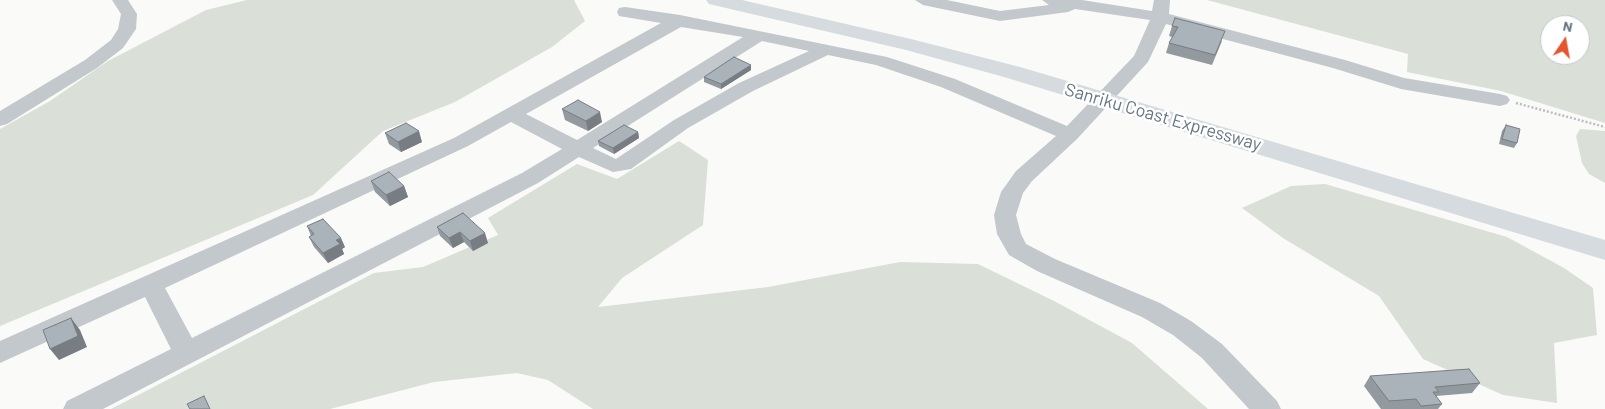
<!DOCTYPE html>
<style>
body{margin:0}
#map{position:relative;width:1605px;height:409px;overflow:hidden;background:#fafaf8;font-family:Barlow,sans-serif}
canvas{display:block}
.north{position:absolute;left:1540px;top:15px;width:50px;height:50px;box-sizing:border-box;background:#fff;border:1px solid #c1c8cd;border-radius:50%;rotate:12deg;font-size:14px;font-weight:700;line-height:20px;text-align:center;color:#657683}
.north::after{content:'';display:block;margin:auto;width:18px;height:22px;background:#e4572e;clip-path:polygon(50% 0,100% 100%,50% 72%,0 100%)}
</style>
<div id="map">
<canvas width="1605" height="409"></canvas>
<div class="north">N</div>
</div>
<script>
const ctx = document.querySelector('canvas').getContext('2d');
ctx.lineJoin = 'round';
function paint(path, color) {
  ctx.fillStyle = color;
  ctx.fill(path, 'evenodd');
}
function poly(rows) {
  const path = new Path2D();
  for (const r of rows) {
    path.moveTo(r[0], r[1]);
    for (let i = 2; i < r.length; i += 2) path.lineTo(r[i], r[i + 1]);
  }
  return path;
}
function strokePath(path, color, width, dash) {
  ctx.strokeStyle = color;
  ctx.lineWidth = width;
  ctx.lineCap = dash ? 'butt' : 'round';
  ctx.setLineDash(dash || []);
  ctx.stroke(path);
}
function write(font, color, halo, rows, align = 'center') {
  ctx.font = font + ' Barlow,sans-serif';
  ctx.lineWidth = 5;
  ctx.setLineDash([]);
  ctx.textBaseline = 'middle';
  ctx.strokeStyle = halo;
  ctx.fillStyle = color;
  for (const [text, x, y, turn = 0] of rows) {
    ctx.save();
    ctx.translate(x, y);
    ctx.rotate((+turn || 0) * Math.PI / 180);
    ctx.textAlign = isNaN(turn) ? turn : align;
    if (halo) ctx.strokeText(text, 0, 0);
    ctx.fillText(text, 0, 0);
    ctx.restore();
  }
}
const green = poly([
 [247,0,574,0,585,21,552,47,455,102,383,131,313,195,0,326,0,129,50,101,108,61,206,10],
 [1207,0,1605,0,1605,123,1501,91,1407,72,1408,54],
 [1550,25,1580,25,1580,55,1550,55],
 [1580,129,1605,131,1605,183,1589,174,1582,163,1576,136],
 [679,141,708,160,703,225,622,278,598,307,768,287,900,262,978,264,1054,301,1132,343,1208,409,593,409,548,380,517,373,434,382,330,409,111,409,374,273,423,267,498,235,488,218,577,164,617,179],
 [1325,184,1507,237,1564,268,1593,288,1597,335,1554,343,1557,403,1503,395,1423,359,1379,296,1283,238,1242,208,1291,186]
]);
const path = poly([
 [1516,103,1605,127]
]);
const minor = poly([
 [112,0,128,0,137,14,136,29,123,48,97,68,7,124,0,126,0,111,85,60,111,40,118,29,121,14,112,0],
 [915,0,947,0,1000,11,1049,5,1042,0,1082,0,1152,11,1154,0,1170,0,1169,14,1345,60,1404,78,1500,94,1507,96,1510,100,1507,104,1500,106,1401,89,1333,68,1166,24,1148,62,1077,139,1032,181,1023,193,1016,215,1021,234,1026,244,1055,259,1160,303,1191,321,1222,344,1277,401,1281,409,1249,409,1202,358,1173,335,1142,317,1037,271,1009,255,997,234,994,215,1001,192,1016,171,1056,136,941,87,876,65,828,55,753,91,688,128,631,169,613,172,579,157,538,183,103,409,63,409,67,401,171,349,145,297,0,363,0,341,454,138,661,23,619,16,617,12,619,8,625,7,680,15,887,57,955,79,1067,126,1134,56,1150,20,1075,9,1068,12,1000,21,923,5,915,0],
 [681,27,743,37,577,140,526,114,681,27],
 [762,41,809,51,739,83,674,120,616,159,593,148,762,41],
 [511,122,562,149,522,173,192,338,165,288,468,146,511,122]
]);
const highway = poly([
 [706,0,742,0,911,39,1020,67,1605,240,1605,260,1004,77,906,50,709,4,706,0]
]);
const wall = poly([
 [1175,18,1222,41,1212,65,1166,53,1169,43,1172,37,1169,36,1172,26],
 [751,65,751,70,721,89,704,82,704,77],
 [562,109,602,122,588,131,565,120],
 [1506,125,1517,143,1514,148,1499,144,1502,131],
 [638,132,639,138,614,154,599,146,598,141],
 [385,133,422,142,401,152,389,144],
 [371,181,404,186,408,197,390,206,375,192],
 [463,213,488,243,473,251,464,242,453,248,440,236,437,227],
 [307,226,345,247,342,249,344,254,328,263,314,247,309,237,311,236],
 [1370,376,1480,383,1472,393,1436,396,1442,404,1438,409,1381,409,1364,386]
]);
const shadedWall = poly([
 [751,65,751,70,721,89,721,84],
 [600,112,602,122,588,131,586,121],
 [419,131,422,142,401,152,398,142],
 [638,132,639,138,614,154,613,148],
 [404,186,408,197,390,206,386,195],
 [460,232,464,242,453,248,449,238],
 [485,233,488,243,473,251,470,241],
 [341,238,345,247,342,249,344,254,328,263,323,253,336,240],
 [71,318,80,330,87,347,59,360,50,349]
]);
const building = poly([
 [1175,18,1225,31,1215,55,1169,43,1178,27,1172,26,1175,18],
 [734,57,751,65,721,84,704,77,734,57],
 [578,100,600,112,586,121,562,109,578,100],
 [406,123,419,131,398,142,385,133,406,123],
 [624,125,638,132,613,148,598,141,624,125],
 [1506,125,1520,129,1517,143,1502,139,1506,125],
 [389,172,404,186,386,195,371,181,389,172],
 [463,213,485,233,470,241,460,232,449,238,437,227,463,213],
 [323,219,341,238,336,240,340,244,323,253,309,237,314,234,307,226,323,219],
 [71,318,78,336,50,349,43,330,71,318],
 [1469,369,1480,383,1435,387,1439,392,1433,392,1442,404,1421,406,1416,399,1389,401,1370,376,1469,369],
 [204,396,210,409,190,409,187,404,204,396]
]);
const streetNames = [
 ["Sanriku Coast Expressway",1163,117,16]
];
paint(green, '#dadfd7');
strokePath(path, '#bbbfc2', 2.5, [2, 2]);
paint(minor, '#c3c8cc');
paint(highway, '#d6dbdf');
paint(wall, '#929a9f');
paint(shadedWall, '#777d82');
paint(building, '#aab3b9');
strokePath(building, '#777d82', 1);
write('18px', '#657683', '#fff', streetNames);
</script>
